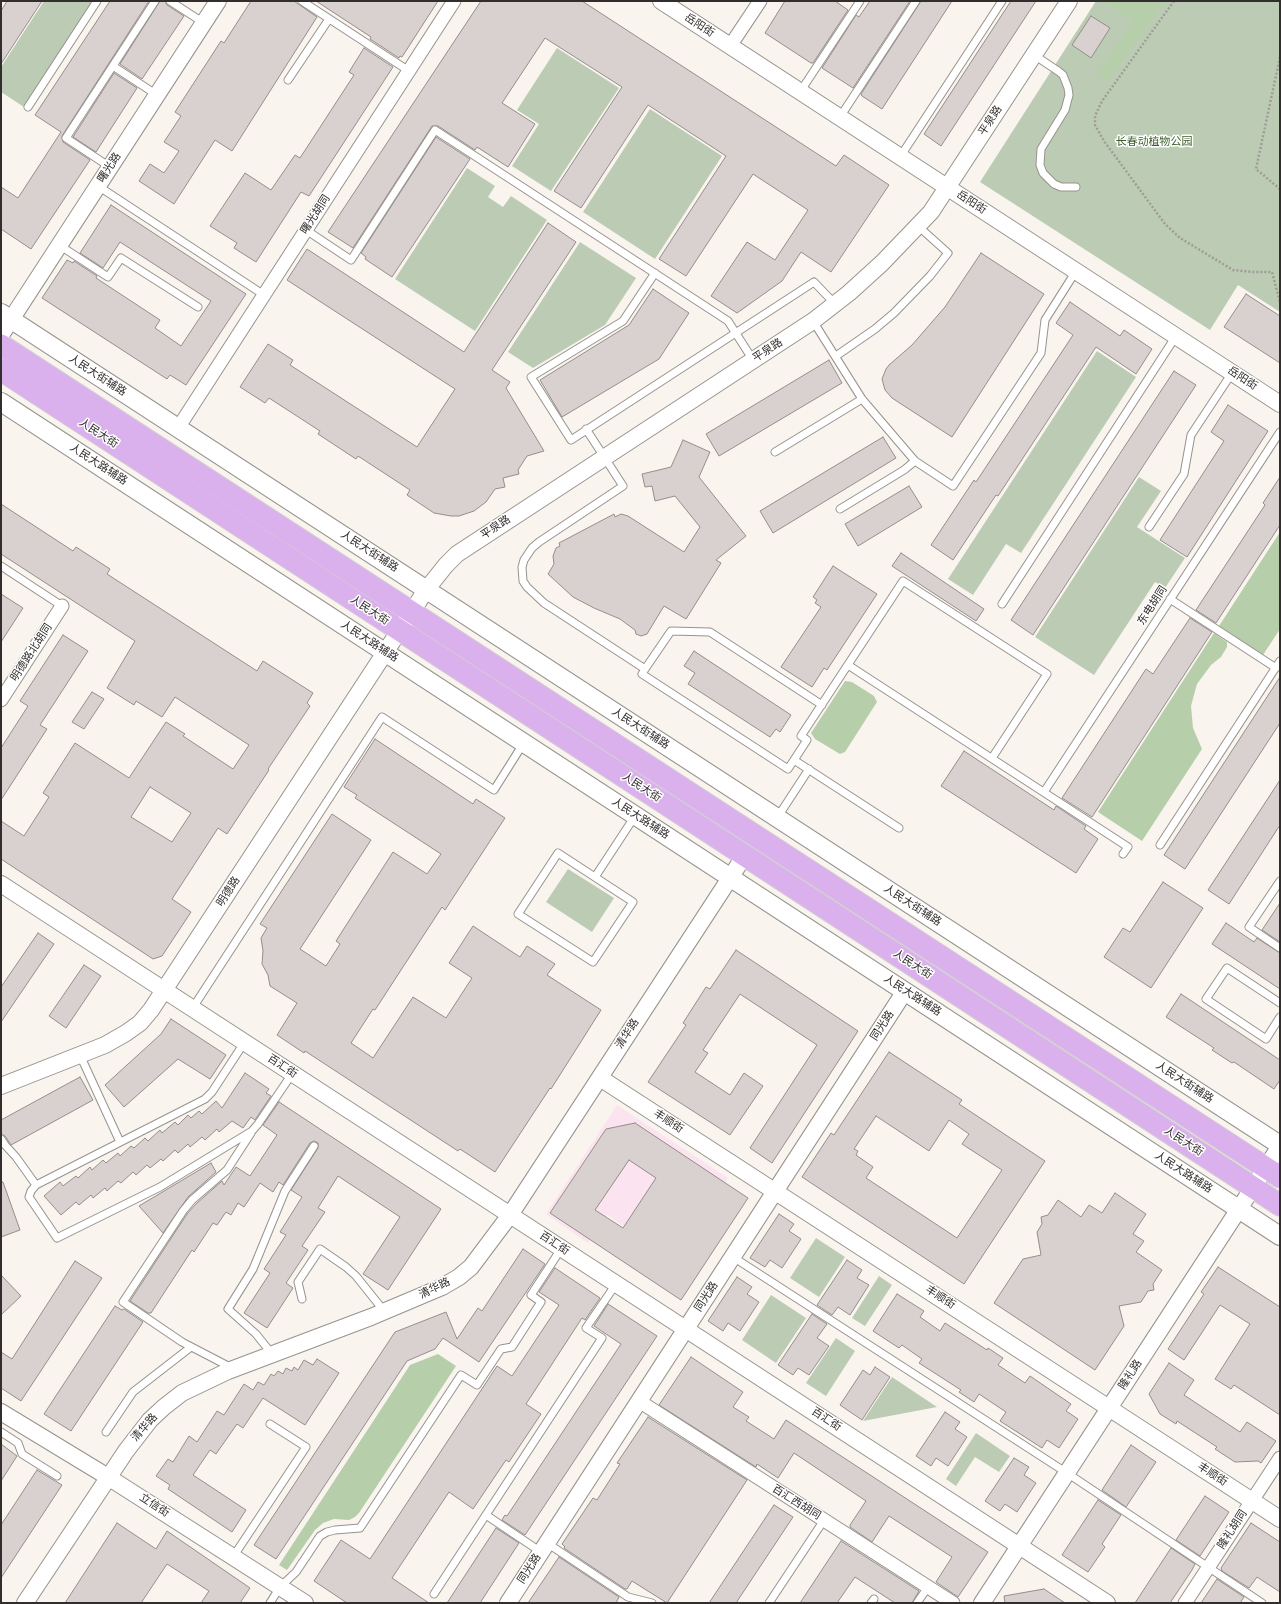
<!DOCTYPE html>
<meta charset="utf-8">
<style>
body{margin:0}
#map{position:relative;width:1281px;height:1604px;overflow:hidden;background:#faf4ef;font-family:"Source Sans 3",sans-serif}
canvas{display:block}
.frame{position:absolute;inset:0;border:2px solid #312e2d;pointer-events:none}
</style>
<div id="map">
<canvas width="1281" height="1604"></canvas>
<div class="frame"></div>
</div>
<script>
const ctx = document.querySelector('canvas').getContext('2d');
ctx.lineJoin = 'round';
function paint(path, color) {
  ctx.fillStyle = color;
  ctx.fill(path, 'evenodd');
}
function poly(rows) {
  const path = new Path2D();
  for (const r of rows) {
    path.moveTo(r[0], r[1]);
    for (let i = 2; i < r.length; i += 2) path.lineTo(r[i], r[i + 1]);
  }
  return path;
}
function strokePath(path, color, width, dash) {
  ctx.strokeStyle = color;
  ctx.lineWidth = width;
  ctx.lineCap = dash ? 'butt' : 'round';
  ctx.setLineDash(dash || []);
  ctx.stroke(path);
}
function write(font, color, halo, rows, align = 'center') {
  ctx.font = font + ' "Source Sans 3","Noto Sans SC",sans-serif';
  ctx.lineWidth = 3;
  ctx.setLineDash([]);
  ctx.textBaseline = 'middle';
  ctx.strokeStyle = halo;
  ctx.fillStyle = color;
  for (const [text, x, y, turn = 0] of rows) {
    ctx.save();
    ctx.translate(x, y);
    ctx.rotate((+turn || 0) * Math.PI / 180);
    ctx.textAlign = isNaN(turn) ? turn : align;
    if (halo) ctx.strokeText(text, 0, 0);
    ctx.fillText(text, 0, 0);
    ctx.restore();
  }
}
const medical = poly([
 [617,1105,728,1178,674,1260,607,1215,588,1243,546,1214]
]);
const green = poly([
 [44,1,93,1,24,107,1,92,1,67],
 [1096,1,1280,1,1280,312,1238,285,1210,330,980,182],
 [557,48,619,88,551,191,512,166,539,124,517,110],
 [650,109,722,156,655,259,583,212],
 [467,168,495,186,488,197,503,207,511,196,547,220,475,331,395,279],
 [580,242,636,278,605,325,533,368,508,352],
 [1097,351,1136,377,1021,553,1006,544,973,595,948,579],
 [1139,477,1161,491,1137,527,1185,558,1165,588,1155,582,1094,675,1035,637],
 [568,869,614,898,592,932,546,902],
 [816,1238,845,1257,819,1297,790,1278],
 [879,1276,892,1285,865,1326,852,1318],
 [771,1295,806,1318,776,1363,742,1340],
 [836,1338,855,1351,826,1396,806,1383],
 [892,1377,937,1407,863,1421],
 [976,1433,1010,1456,999,1472,975,1457,956,1486,946,1479]
]);
const forest = poly([
 [1103,1,1165,1,1108,81,1098,73,1134,20],
 [1280,532,1280,629,1263,655,1219,626],
 [1214,633,1227,642,1227,647,1221,657,1211,665,1197,684,1191,706,1193,728,1202,749,1142,841,1098,812],
 [845,681,852,682,874,696,877,702,845,752,840,754,815,739,811,733],
 [438,1354,456,1366,359,1513,355,1517,349,1520,334,1519,323,1523,315,1530,287,1570,279,1565,410,1365]
]);
const building = poly([
 [7,1,42,1,1,64,1,11,7,1],
 [110,1,149,1,62,136,63,142,90,160,31,249,1,229,1,187,18,198,61,132,35,115,110,1],
 [160,1,165,1,167,5,184,16,142,79,120,64,160,1],
 [251,1,294,1,317,17,232,151,215,140,174,204,139,181,150,164,164,173,179,151,164,142,181,116,175,112,221,41,224,43,251,1],
 [316,1,438,1,402,57,400,56,399,58,370,39,371,37,316,1],
 [481,1,582,1,836,166,844,155,889,185,831,272,801,252,782,281,737,313,711,296,747,242,775,260,808,210,753,174,686,276,659,259,726,156,648,105,581,208,554,191,622,87,545,38,502,103,535,124,508,167,477,147,475,150,438,126,432,126,353,248,328,232,481,1],
 [785,1,835,1,848,10,813,63,811,63,765,33,785,1],
 [870,1,910,1,853,88,822,68,856,15,859,17,870,1],
 [921,1,952,1,882,109,862,96,861,94,921,1],
 [1011,1,1036,1,941,146,924,134,1011,1],
 [1091,16,1110,28,1091,58,1072,45,1091,16],
 [364,48,393,67,309,196,301,192,256,262,234,248,237,243,210,226,245,173,271,190,295,155,300,158,354,75,349,72,364,48],
 [114,73,137,88,96,152,73,137,114,73],
 [436,137,470,159,392,277,365,259,366,257,361,253,436,137],
 [111,205,246,294,186,385,170,375,167,379,42,298,67,260,73,263,74,261,97,276,96,278,160,320,155,328,181,346,211,301,120,242,103,268,80,253,111,205],
 [548,223,576,242,492,370,510,382,506,388,544,451,527,456,518,470,519,474,503,478,505,487,495,489,486,502,474,511,459,516,451,516,434,513,407,495,410,490,358,456,356,459,318,434,320,431,269,398,265,403,240,387,268,344,293,360,290,365,417,447,455,389,287,280,307,249,464,352,548,223],
 [981,253,1044,294,952,437,892,398,885,390,882,379,886,369,889,365,912,345,945,307,981,253],
 [653,289,689,313,659,359,562,417,540,380,629,325,653,289],
 [1246,294,1280,316,1280,363,1224,327,1246,294],
 [1070,302,1120,336,1124,330,1152,349,1136,374,1096,347,998,496,996,495,953,560,931,545,974,480,976,482,1073,335,1056,323,1070,302],
 [829,360,842,383,719,456,706,434,829,360],
 [1174,371,1196,385,1033,635,1011,620,1174,371],
 [1228,405,1268,431,1187,557,1160,540,1224,441,1211,432,1228,405],
 [883,437,896,458,773,533,760,511,883,437],
 [683,440,710,452,699,477,746,536,716,560,721,563,686,619,664,606,647,634,641,636,636,634,635,630,620,619,594,608,573,597,548,574,554,564,553,556,556,548,560,546,559,543,614,514,615,517,621,514,628,516,684,552,700,527,675,496,655,501,652,486,645,487,642,474,671,467,683,440],
 [1280,477,1280,525,1216,623,1196,610,1265,505,1263,503,1280,477],
 [909,486,922,507,858,546,845,524,909,486],
 [1,504,73,551,76,547,110,569,107,574,257,671,263,661,313,693,307,703,310,706,268,769,269,770,227,834,218,828,172,899,191,912,162,956,153,959,1,859,1,821,24,836,49,797,43,793,75,743,129,778,166,722,185,734,183,736,233,769,249,745,175,697,162,717,136,701,134,705,107,688,135,641,1,554,1,504],
 [150,787,191,813,172,842,131,817,150,787],
 [901,553,984,609,976,621,892,566,901,553],
 [833,566,877,594,827,670,824,668,812,687,781,667,821,607,815,603,817,600,813,597,833,566],
 [1,594,23,608,1,642,1,594],
 [1190,618,1212,632,1092,817,1062,798,1146,669,1153,674,1190,618],
 [63,635,88,651,40,725,47,729,1,800,1,748,28,706,20,701,63,635],
 [694,651,791,715,780,732,776,729,770,737,688,684,695,673,684,666,694,651],
 [1280,677,1280,723,1185,869,1164,855,1280,677],
 [92,692,104,699,84,729,72,722,92,692],
 [375,739,473,804,476,799,505,818,445,910,442,907,375,1010,373,1009,351,1043,373,1058,413,997,446,1018,472,978,449,963,473,926,520,957,527,946,555,964,547,975,601,1010,551,1089,550,1088,495,1172,460,1149,458,1151,305,1051,304,1053,277,1035,297,1003,270,986,268,975,262,964,263,951,261,938,267,928,260,924,332,814,371,840,300,949,326,966,340,944,336,941,393,852,427,874,441,854,355,798,357,795,344,787,375,739],
 [964,751,1054,810,1056,806,1086,826,1084,829,1098,839,1076,873,941,786,964,751],
 [1280,780,1280,825,1229,904,1208,890,1280,780],
 [1163,882,1203,908,1151,988,1104,957,1123,928,1130,932,1163,882],
 [1280,903,1280,942,1262,930,1280,903],
 [1226,923,1254,942,1257,938,1280,953,1280,989,1212,944,1226,923],
 [38,933,54,944,1,1022,1,987,38,933],
 [736,950,858,1031,772,1163,750,1148,817,1045,740,994,703,1050,708,1053,695,1072,730,1095,744,1073,763,1086,730,1135,648,1082,686,1025,683,1023,706,987,710,989,736,950],
 [84,965,101,976,66,1028,49,1016,84,965],
 [1181,994,1280,1060,1280,1080,1274,1089,1234,1062,1232,1063,1212,1050,1214,1048,1166,1017,1181,994],
 [171,1019,226,1055,210,1079,178,1059,124,1107,105,1085,161,1034,171,1019],
 [889,1052,962,1100,959,1104,1045,1161,964,1284,802,1177,831,1133,834,1135,889,1052],
 [876,1116,929,1151,949,1120,969,1134,962,1144,1002,1170,957,1238,866,1178,873,1167,856,1155,858,1151,854,1149,876,1116],
 [245,1073,269,1089,266,1093,271,1096,255,1120,251,1117,243,1128,232,1121,219,1132,217,1129,205,1140,202,1137,190,1147,188,1144,178,1153,175,1150,163,1161,161,1159,150,1168,147,1165,136,1175,133,1172,121,1183,118,1181,107,1191,105,1188,93,1198,91,1195,79,1205,76,1202,61,1215,44,1196,60,1182,63,1186,76,1176,78,1178,90,1167,92,1170,103,1160,106,1163,118,1153,120,1156,131,1146,134,1148,145,1138,148,1141,160,1130,162,1133,175,1122,178,1125,188,1115,191,1118,199,1111,202,1114,216,1101,222,1108,245,1073],
 [80,1077,93,1100,11,1145,5,1136,1,1134,1,1120,80,1077],
 [279,1102,441,1209,388,1290,363,1274,400,1217,338,1176,318,1208,325,1212,302,1246,308,1250,286,1283,293,1288,267,1328,244,1313,270,1273,264,1269,286,1235,280,1232,302,1197,291,1190,318,1148,318,1143,314,1141,310,1143,283,1185,279,1182,273,1192,260,1183,244,1207,238,1203,231,1215,226,1212,217,1225,213,1223,194,1252,192,1250,151,1313,148,1313,130,1301,187,1214,196,1204,222,1181,224,1185,236,1167,250,1176,277,1135,263,1125,279,1102],
 [635,1123,748,1198,681,1300,550,1213,606,1129,635,1123],
 [629,1160,656,1178,623,1228,595,1210,629,1160],
 [211,1163,216,1172,188,1197,163,1233,139,1206,211,1163],
 [1,1182,3,1182,20,1230,1,1237,1,1182],
 [1115,1193,1146,1214,1133,1234,1144,1241,1136,1252,1162,1270,1153,1284,1154,1290,1148,1291,1141,1302,1119,1306,1124,1326,1095,1370,994,1303,1023,1259,1041,1255,1037,1232,1042,1224,1041,1217,1048,1215,1058,1200,1081,1217,1089,1205,1102,1213,1115,1193],
 [779,1214,794,1224,789,1231,801,1239,782,1268,770,1260,765,1267,750,1258,779,1214],
 [523,1249,545,1264,479,1362,443,1338,435,1349,407,1361,276,1559,254,1545,395,1332,446,1312,457,1339,478,1308,482,1311,523,1249],
 [847,1260,862,1270,857,1278,869,1285,850,1315,838,1307,832,1315,817,1305,847,1260],
 [75,1261,102,1278,21,1401,1,1388,1,1352,12,1359,75,1261],
 [1218,1267,1280,1307,1280,1415,1234,1385,1231,1389,1215,1379,1250,1324,1220,1305,1184,1360,1168,1349,1204,1294,1201,1292,1218,1267],
 [555,1268,600,1298,585,1320,582,1318,526,1404,541,1414,509,1462,506,1460,473,1509,449,1492,392,1578,429,1603,347,1603,314,1581,341,1540,370,1559,497,1366,512,1376,559,1305,539,1292,555,1268],
 [1,1275,21,1296,1,1315,1,1275],
 [737,1277,752,1287,747,1294,759,1302,740,1331,728,1323,723,1331,708,1321,737,1277],
 [897,1294,924,1311,920,1317,940,1331,945,1323,987,1350,988,1348,1003,1358,998,1365,1025,1383,1030,1376,1071,1404,1066,1411,1078,1419,1059,1448,1047,1440,1042,1448,1000,1421,1006,1412,979,1394,974,1402,959,1392,961,1390,919,1363,922,1359,902,1345,899,1348,873,1331,897,1294],
 [608,1304,657,1336,525,1535,502,1520,505,1515,507,1516,621,1344,594,1326,608,1304],
 [115,1306,122,1310,124,1309,143,1322,71,1431,44,1414,115,1306],
 [812,1314,827,1324,817,1338,829,1346,809,1375,798,1368,793,1375,778,1365,812,1314],
 [691,1357,743,1392,733,1407,749,1417,746,1421,774,1439,786,1420,988,1552,958,1597,936,1582,952,1557,889,1516,872,1542,850,1527,850,1525,866,1501,794,1453,778,1478,757,1464,756,1467,659,1405,691,1357],
 [317,1359,339,1373,305,1425,263,1398,243,1428,237,1424,216,1454,210,1450,193,1475,246,1510,232,1532,168,1489,170,1485,156,1476,168,1459,173,1462,189,1436,197,1442,217,1411,224,1415,244,1384,253,1390,258,1382,264,1385,271,1374,274,1376,278,1371,283,1374,286,1368,292,1371,294,1367,298,1370,304,1360,313,1365,317,1359],
 [1169,1363,1194,1380,1184,1395,1240,1432,1247,1422,1276,1441,1261,1463,1258,1461,1235,1462,1215,1449,1217,1447,1177,1421,1176,1424,1160,1414,1149,1394,1169,1363],
 [875,1367,890,1377,862,1420,840,1405,863,1370,870,1375,875,1367],
 [945,1412,960,1422,955,1429,967,1437,948,1466,936,1458,931,1466,916,1456,945,1412],
 [648,1417,747,1480,667,1603,632,1581,627,1589,625,1589,564,1548,565,1547,562,1544,593,1498,597,1500,620,1464,617,1463,648,1417],
 [1,1444,17,1456,1,1481,1,1444],
 [1131,1445,1156,1462,1126,1507,1102,1490,1131,1445],
 [1014,1458,1029,1467,1024,1475,1036,1483,1017,1512,1005,1504,1000,1511,985,1501,1014,1458],
 [37,1470,62,1485,1,1578,1,1525,37,1470],
 [1205,1496,1229,1512,1200,1556,1176,1540,1205,1496],
 [1098,1500,1121,1515,1102,1544,1105,1547,1088,1572,1062,1555,1098,1500],
 [774,1505,793,1517,736,1603,709,1603,774,1505],
 [117,1523,156,1549,167,1531,250,1588,240,1603,201,1603,209,1591,167,1564,141,1603,65,1603,117,1523],
 [1251,1523,1280,1542,1280,1592,1257,1577,1249,1588,1222,1571,1221,1568,1251,1523],
 [496,1528,519,1543,480,1603,447,1603,496,1528],
 [841,1541,919,1591,912,1603,895,1603,855,1577,837,1603,800,1603,841,1541],
 [1171,1548,1195,1564,1192,1570,1170,1603,1135,1603,1171,1548],
 [559,1557,619,1597,616,1603,528,1603,559,1557],
 [1217,1579,1244,1597,1240,1603,1201,1603,1217,1579],
 [1044,1589,1065,1603,1005,1603,1004,1596,1044,1589]
]);
const path = poly([
 [1174,1,1102,101,1095,116,1095,125,1104,141,1165,224,1180,238,1233,270,1253,272,1272,272,1280,302],
 [1280,57,1256,169,1280,189]
]);
const service = poly([
 [170,1,204,23],
 [302,1,409,71],
 [1034,55,1058,71,1063,75,1068,88,1069,95,1065,110,1041,149,1040,165,1043,173,1054,184,1061,187,1076,187],
 [113,66,157,95],
 [288,80,329,19],
 [800,92,860,1],
 [28,107,97,1],
 [840,117,916,1],
 [900,157,1002,1],
 [110,167,66,138,155,1],
 [98,186,264,295],
 [306,230,351,260,435,130,728,321,753,360],
 [59,245,108,277,121,258,198,307],
 [655,273,623,321,531,377,571,440,814,282,835,304],
 [813,321,862,399,915,461,953,486,1041,353,1045,320,1076,271],
 [836,356,875,329,894,313,930,276,948,253,918,226],
 [586,429,623,486,539,542,532,548,524,560,522,567,523,581,527,587,544,603,645,669,642,674,788,769,794,760,899,828],
 [775,452,862,399],
 [840,509,904,470,915,461],
 [1149,527,1184,474,1191,435,1232,373],
 [1,566,62,606],
 [1170,599,1276,668],
 [1002,604,1176,336],
 [848,665,1128,847,1123,854],
 [645,669,671,631,710,632,822,705],
 [794,760,807,740,801,736,903,581,1047,674,992,758],
 [1044,792,1280,432],
 [777,818,809,769],
 [1160,845,1280,661],
 [558,853,633,902,593,962,518,914,558,853],
 [595,877,635,816],
 [1280,881,1249,927,1280,948],
 [1280,1003,1227,968,1206,999,1266,1039,1280,1017],
 [192,1009,382,717,494,790,523,744],
 [244,1043,212,1092,205,1099,36,1185,31,1191,29,1197,57,1238,160,1187,252,1131,258,1124,292,1074],
 [80,1055,120,1142],
 [1,1139,5,1145,16,1157,36,1185],
 [733,1257,1067,1473,1262,1603],
 [302,1299,298,1282,320,1249,346,1267,356,1276,384,1311],
 [272,1354,256,1334,228,1309,253,1269,285,1191,314,1146],
 [232,1368,182,1342,123,1302,183,1211,192,1200,227,1170,251,1133],
 [1,1432,18,1443,22,1454,57,1476],
 [106,1432,133,1392,191,1347],
 [486,1515,541,1552],
 [547,1543,628,1597,652,1603],
 [233,1557,306,1447,270,1424],
 [434,1594,602,1338,586,1328,616,1284],
 [270,1603,280,1587,296,1572,320,1536,327,1532,335,1530,360,1528,461,1375,477,1385,501,1349,512,1347,541,1302,531,1295,561,1249],
 [769,1603,824,1520],
 [871,1603,874,1599],
 [917,1603,928,1587]
]);
const minor = poly([
 [730,46,760,1],
 [178,428,454,1],
 [1,700,62,606],
 [639,1401,953,1603],
 [1185,1603,1280,1458]
]);
const tertiary = poly([
 [661,1,1280,404],
 [1,335,218,1],
 [1,884,1107,1603],
 [600,1078,1280,1519],
 [1,1086,105,1045,126,1033,140,1023,151,1010,426,590,446,565,457,554,813,321,849,293,882,263,931,212,1069,1],
 [1,1412,108,1477,305,1603],
 [25,1603,126,1451,150,1420,164,1407,182,1393,228,1371,371,1317,442,1287,459,1277,471,1267,510,1215,745,855],
 [508,1603,905,991],
 [982,1603,1280,1146]
]);
const secondary = poly([
 [1,313,1280,1145],
 [1,402,1280,1236]
]);
const primary = poly([
 [1,345,1280,1177],
 [1,370,1280,1205]
]);
const streetNames = [
 ["岳阳街",699,26,33],
 ["平泉路",991,121,-57],
 ["曙光路",110,168,-57],
 ["岳阳街",971,203,33],
 ["曙光胡同",316,215,-57],
 ["平泉路",768,351,-33],
 ["人民大街辅路",97,376,33],
 ["岳阳街",1242,379,33],
 ["人民大街",98,434,33],
 ["人民大路辅路",98,465,33],
 ["平泉路",496,528,-34],
 ["人民大街辅路",369,552,33],
 ["东电胡同",1153,606,-57],
 ["人民大街",369,611,33],
 ["人民大路辅路",369,642,33],
 ["明德路北胡同",32,653,-57],
 ["人民大街辅路",640,729,33],
 ["人民大街",641,788,33],
 ["人民大路辅路",640,819,33],
 ["明德路",229,892,-57],
 ["人民大街辅路",912,906,33],
 ["人民大街",912,965,33],
 ["人民大路辅路",912,996,33],
 ["同光路",883,1026,-57],
 ["清华路",628,1034,-57],
 ["百汇街",282,1067,33],
 ["人民大街辅路",1184,1083,33],
 ["丰顺街",668,1122,33],
 ["人民大街",1183,1142,33],
 ["人民大路辅路",1183,1173,33],
 ["百汇街",554,1244,33],
 ["清华路",435,1289,-26],
 ["同光路",707,1297,-57],
 ["丰顺街",940,1298,33],
 ["隆礼路",1131,1375,-57],
 ["百汇街",826,1420,33],
 ["清华路",145,1428,-49],
 ["丰顺街",1212,1475,33],
 ["百汇西胡同",796,1503,32],
 ["立信街",154,1506,33],
 ["隆礼胡同",1233,1530,-57],
 ["同光路",530,1569,-57]
];
const parkNames = [
 ["长春动植物公园",1154,143]
];
paint(medical, '#fbe4ef');
paint(green, '#bcccb4');
paint(forest, '#b6cfaa');
paint(building, '#d9d1cf');
strokePath(building, '#948d8b', 1);
strokePath(service, '#97928d', 9);
strokePath(minor, '#97928d', 15);
strokePath(tertiary, '#97928d', 18);
strokePath(secondary, '#97928d', 20);
strokePath(primary, '#d2d1d1', 23);
strokePath(path, '#9f9b97', 2.5, [2, 2]);
strokePath(service, '#fff', 7);
strokePath(minor, '#fff', 13);
strokePath(tertiary, '#fff', 16);
strokePath(secondary, '#fff', 18);
strokePath(primary, '#dab0ed', 21);
write('11px', '#312e2d', '#fff', streetNames);
write('11px', '#3b5c29', '#fff', parkNames);
</script>
